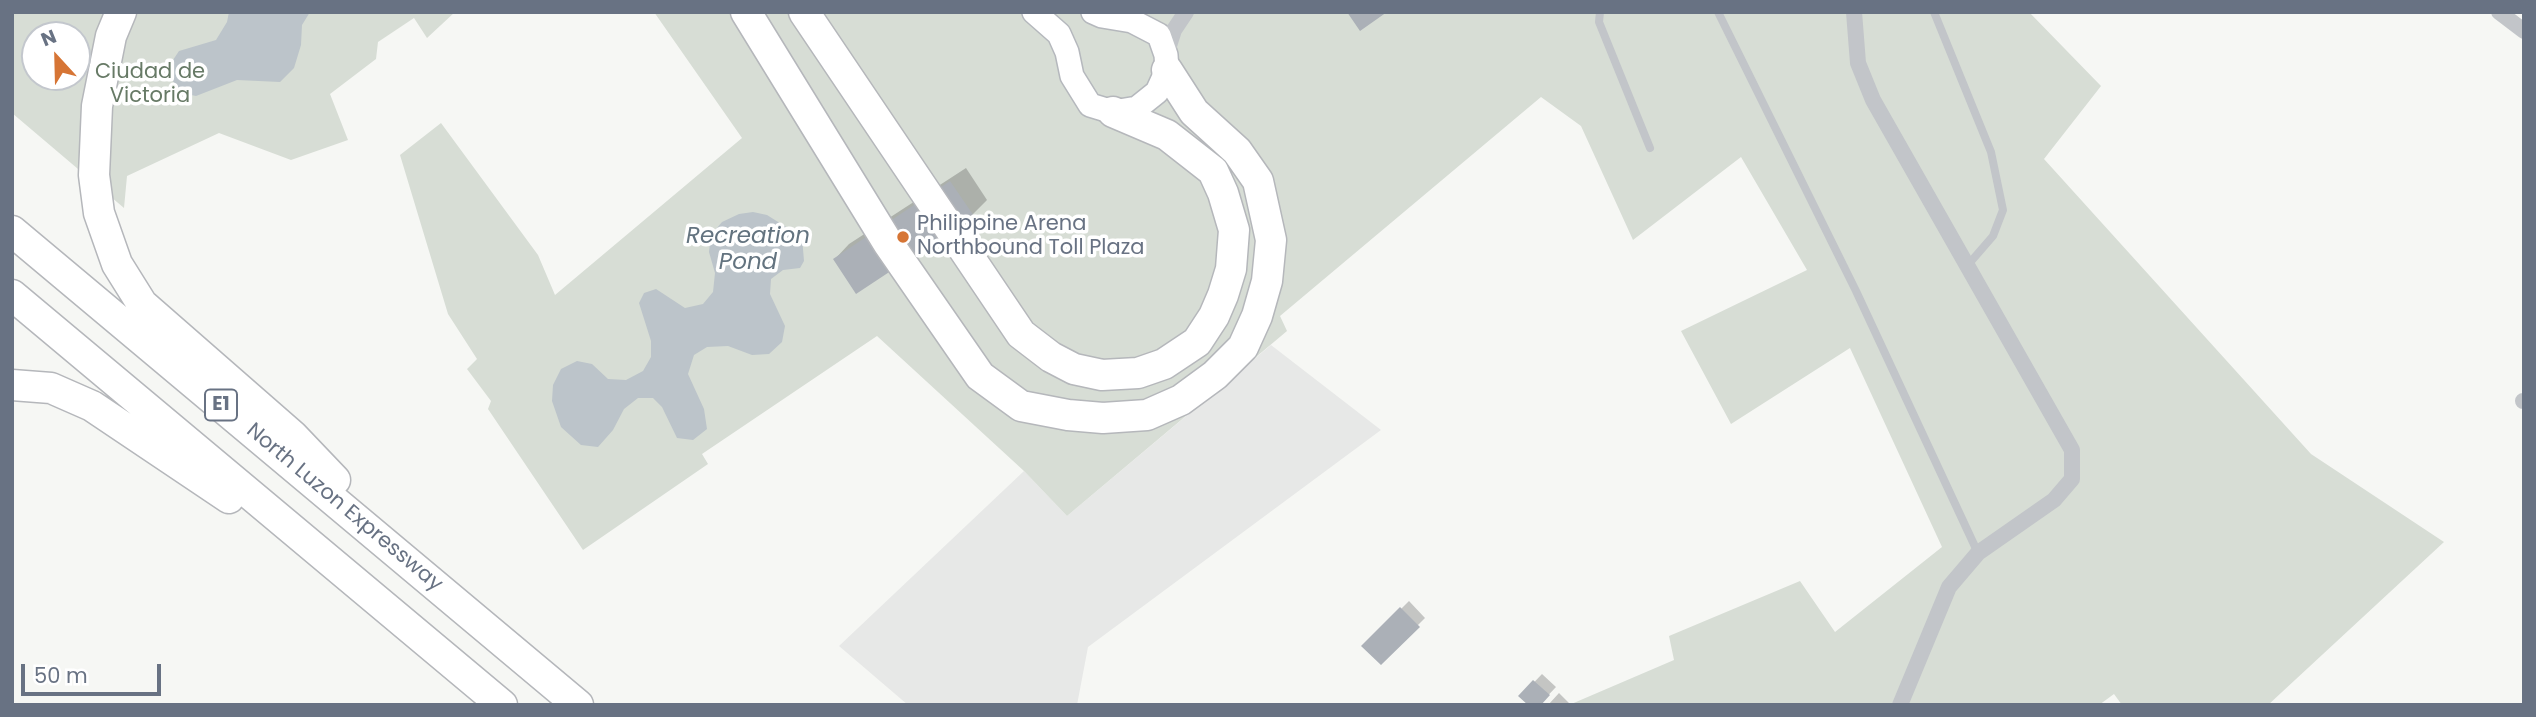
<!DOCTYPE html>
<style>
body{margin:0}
#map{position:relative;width:2536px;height:717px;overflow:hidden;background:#f6f7f4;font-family:Poppins,sans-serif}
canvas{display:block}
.frame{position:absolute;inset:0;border:14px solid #687283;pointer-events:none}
.north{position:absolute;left:21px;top:21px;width:70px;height:70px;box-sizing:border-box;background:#fff;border:2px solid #c3c7cd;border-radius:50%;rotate:338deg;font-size:19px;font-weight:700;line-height:28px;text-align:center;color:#687283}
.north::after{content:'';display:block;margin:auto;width:24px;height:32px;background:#d67535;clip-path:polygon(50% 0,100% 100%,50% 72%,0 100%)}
.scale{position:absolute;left:21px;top:664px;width:140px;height:32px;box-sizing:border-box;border:4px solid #687283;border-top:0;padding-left:9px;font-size:21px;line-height:24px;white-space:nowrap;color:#687283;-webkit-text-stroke:5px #fff;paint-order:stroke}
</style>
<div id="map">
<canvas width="2536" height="717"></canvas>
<div class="frame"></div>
<div class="north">N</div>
<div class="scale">50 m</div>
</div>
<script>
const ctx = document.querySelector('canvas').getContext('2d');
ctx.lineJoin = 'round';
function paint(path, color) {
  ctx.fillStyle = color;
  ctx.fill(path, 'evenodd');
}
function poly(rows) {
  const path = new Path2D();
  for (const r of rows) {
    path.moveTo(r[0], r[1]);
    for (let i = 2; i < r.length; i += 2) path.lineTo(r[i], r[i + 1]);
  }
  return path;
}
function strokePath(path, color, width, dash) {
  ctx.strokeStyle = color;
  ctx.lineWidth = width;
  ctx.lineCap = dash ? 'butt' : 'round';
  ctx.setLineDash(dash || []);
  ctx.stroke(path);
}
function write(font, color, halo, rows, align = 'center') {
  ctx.font = font + ' Poppins,sans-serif';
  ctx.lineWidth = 7;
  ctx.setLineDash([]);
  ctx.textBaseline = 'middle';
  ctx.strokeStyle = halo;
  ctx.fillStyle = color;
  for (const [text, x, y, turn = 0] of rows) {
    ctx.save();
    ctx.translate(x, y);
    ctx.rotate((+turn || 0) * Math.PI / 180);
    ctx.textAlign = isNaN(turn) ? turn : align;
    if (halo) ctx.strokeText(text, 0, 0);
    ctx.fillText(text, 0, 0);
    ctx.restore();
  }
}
const built = poly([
 [1271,345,1381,430,1088,647,1077,705,908,705,839,646,1024,471,1067,516]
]);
const green = poly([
 [12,12,455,12,427,38,414,18,378,42,376,59,330,94,348,140,291,160,219,133,127,176,124,208,12,113],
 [35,35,77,35,77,77,35,77],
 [654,12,2029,12,2101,86,2044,159,2311,454,2444,542,2268,705,2122,705,2114,694,2099,705,1569,705,1674,660,1669,636,1800,581,1835,632,1942,547,1850,348,1731,424,1681,331,1807,270,1741,157,1633,240,1581,126,1541,97,1280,316,1287,331,1067,516,1024,471,877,336,702,454,708,464,583,550,488,409,491,401,467,369,477,359,448,314,400,155,441,123,538,255,555,295,742,138]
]);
const water = poly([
 [229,12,310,12,302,25,301,45,294,68,280,82,237,80,196,96,182,93,172,80,171,63,179,51,216,40,227,22],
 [753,212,767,215,802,237,804,261,800,268,783,270,771,279,770,294,785,326,782,342,769,354,752,355,728,346,707,347,694,355,688,374,704,409,707,429,693,440,677,438,662,407,653,398,638,398,624,409,613,430,598,447,581,445,561,427,552,401,553,385,561,369,577,361,592,364,608,379,626,380,643,371,651,357,651,341,639,303,644,293,656,289,685,308,703,304,713,292,715,273,709,252,711,235,722,222,739,214]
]);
const shadow = poly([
 [966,168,987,200,973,214,835,259,849,244],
 [1409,601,1425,618,1381,662,1364,646],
 [1542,674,1556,687,1539,705,1521,696],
 [1559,693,1571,705,1548,705]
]);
const building = poly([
 [1347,12,1387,12,1360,31],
 [950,181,974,216,856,294,833,259],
 [1400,607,1420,627,1381,665,1361,646],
 [1533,680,1550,695,1541,705,1528,705,1518,696]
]);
const lane = poly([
 [1600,12,1599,22,1650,148],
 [1718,12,1856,291,1978,553],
 [1934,12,1991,152,2003,210,1993,236,1967,266]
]);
const street = poly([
 [1854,12,1858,63,1873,100,2072,450,2072,479,2054,500,1978,553,1949,587,1900,705],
 [2499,12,2524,31],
 [1166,55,1174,30,1186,12],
 [2523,401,2524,401]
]);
const secondary = poly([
 [1034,12,1059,34,1067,52,1072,76,1090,105,1113,112,1137,108,1157,92,1167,70,1166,55,1159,35,1132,21,1102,16,1093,12]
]);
const highway = poly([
 [121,12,111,36,97,106,94,175,99,213,117,264,142,304,293,436,335,480],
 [746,12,888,243,980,376,1021,406,1068,415,1103,418,1147,415,1181,400,1215,375,1243,347,1257,316,1267,281,1271,240,1258,181,1237,151,1194,112,1167,70],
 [804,12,1021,334,1051,357,1074,369,1102,375,1138,373,1164,364,1197,342,1214,316,1223,295,1231,269,1234,230,1223,193,1213,171,1167,135,1113,112],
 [12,231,578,705],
 [12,295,502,705],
 [12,385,51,388,92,406,229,498]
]);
const markers = [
 [903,237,7,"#d67535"]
];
const shields = [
 [221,405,32]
];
const shieldNames = [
 ["E1",221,405]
];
const parkNames = [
 ["Ciudad de",150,73],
 ["Victoria",150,97]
];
const poiNames = [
 ["Philippine Arena",917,225],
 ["Northbound Toll Plaza",917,249]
];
const streetNames = [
 ["North Luzon Expressway",344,508,40]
];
const waterNames = [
 ["Recreation",748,237],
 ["Pond",748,263]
];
paint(built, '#e7e8e7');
paint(green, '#d7ddd5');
paint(water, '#bcc4ca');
paint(shadow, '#0003');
paint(building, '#abb0b7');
strokePath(secondary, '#b5b8bd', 26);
strokePath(highway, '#b5b7bb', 33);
strokePath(lane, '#c2c5c9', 8);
strokePath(street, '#c2c5c9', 16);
strokePath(secondary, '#fff', 23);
strokePath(highway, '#fff', 30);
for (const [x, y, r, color] of markers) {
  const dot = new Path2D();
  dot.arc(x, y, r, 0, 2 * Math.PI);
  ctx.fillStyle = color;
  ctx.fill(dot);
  strokePath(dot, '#fff', 2.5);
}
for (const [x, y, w] of shields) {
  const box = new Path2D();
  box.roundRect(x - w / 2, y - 15.5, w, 31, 5);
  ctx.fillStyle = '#fff';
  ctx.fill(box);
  strokePath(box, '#687283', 2);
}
write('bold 19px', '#687283', null, shieldNames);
write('21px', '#677a66', '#fff', parkNames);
write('21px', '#687283', '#fff', poiNames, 'left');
write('21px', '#687283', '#fff', streetNames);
write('italic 23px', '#63737f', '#fff', waterNames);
</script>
